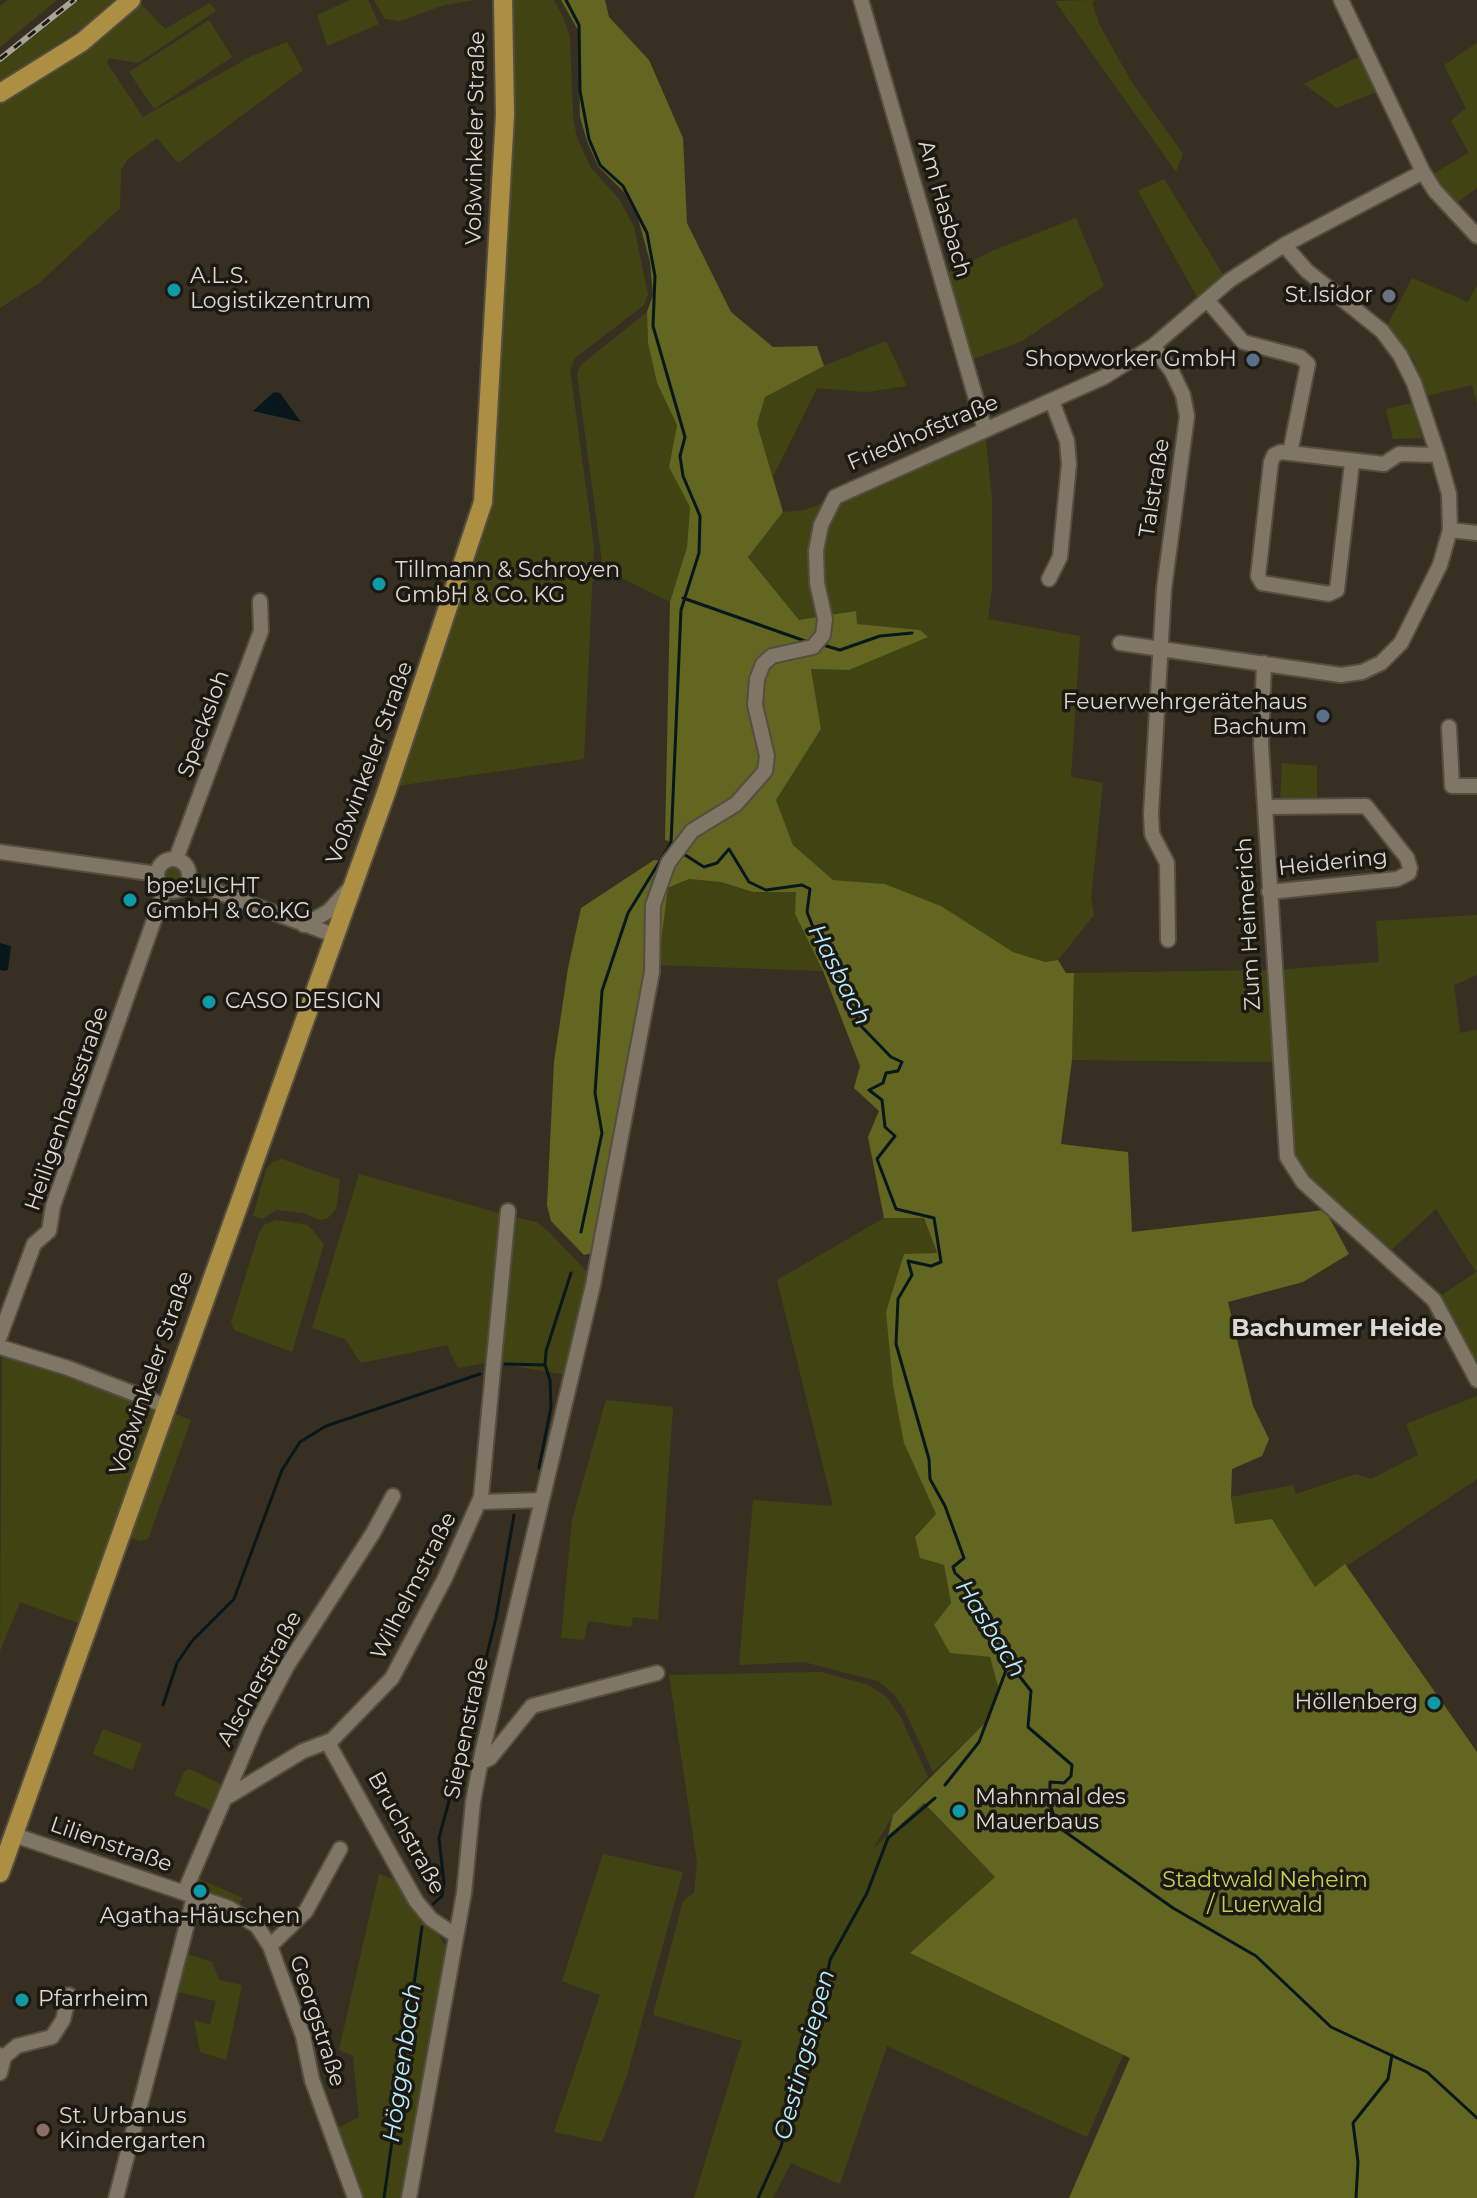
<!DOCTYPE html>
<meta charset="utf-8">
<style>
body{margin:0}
canvas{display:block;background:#373022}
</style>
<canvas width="1477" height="2198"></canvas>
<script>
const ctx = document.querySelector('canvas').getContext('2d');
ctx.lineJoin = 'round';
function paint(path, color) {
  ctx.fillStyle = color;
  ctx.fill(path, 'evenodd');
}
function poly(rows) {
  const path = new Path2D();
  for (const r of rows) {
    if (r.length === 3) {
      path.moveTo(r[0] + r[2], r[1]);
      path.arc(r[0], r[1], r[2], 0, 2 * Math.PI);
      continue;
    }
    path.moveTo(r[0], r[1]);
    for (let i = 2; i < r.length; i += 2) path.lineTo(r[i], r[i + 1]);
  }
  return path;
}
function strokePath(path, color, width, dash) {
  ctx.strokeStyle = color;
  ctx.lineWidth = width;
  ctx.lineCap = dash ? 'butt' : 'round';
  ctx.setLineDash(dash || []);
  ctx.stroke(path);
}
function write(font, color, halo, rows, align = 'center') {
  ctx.font = font + ' Montserrat,sans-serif';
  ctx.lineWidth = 7;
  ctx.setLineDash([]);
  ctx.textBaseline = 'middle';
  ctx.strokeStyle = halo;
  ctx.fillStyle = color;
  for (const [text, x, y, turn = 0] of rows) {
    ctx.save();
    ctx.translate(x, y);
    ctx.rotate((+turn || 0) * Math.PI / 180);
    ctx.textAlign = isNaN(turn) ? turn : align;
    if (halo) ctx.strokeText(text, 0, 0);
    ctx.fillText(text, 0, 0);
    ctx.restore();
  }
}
const green = poly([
 [8,0,57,0,0,47,0,6],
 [79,0,115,0,95,19,0,82,0,63],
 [350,0,368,0,379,24,327,46,317,15],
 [374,0,475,0,444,5,400,21,385,19],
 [510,0,554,0,564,19,570,37,573,117,577,138,591,168,619,199,634,227,648,295,644,305,575,358,570,369,594,547,584,759,396,786,491,502],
 [1095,0,1092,2,1099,24,1131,81,1183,154,1176,172,1055,1],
 [139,2,165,29,210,3,216,11,138,63,109,58,107,63,143,117,252,56,287,42,303,70,178,163,157,138,127,160,121,170,120,208,39,283,0,308,0,103,94,41],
 [209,20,232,57,154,109,129,72],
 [1477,43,1477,188,1455,204,1431,175,1469,153,1451,121,1466,108,1444,65],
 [1362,55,1381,90,1337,108,1304,84],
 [1164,179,1224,276,1197,297,1138,191],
 [1076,218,1104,286,1022,341,968,361,944,275,992,251],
 [1412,278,1468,302,1477,285,1477,405,1472,385,1427,396,1414,360,1388,324],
 [647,312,648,343,657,383,677,425,669,467,690,507,687,547,670,602,603,569,577,374,581,365],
 [886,341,907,386,866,392,817,388,773,477,757,424,765,397,824,366],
 [1412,403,1422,438,1393,439,1386,409],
 [985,432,992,498,992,588,988,619,1080,636,1071,777,1103,783,1091,898,1094,915,1058,960,1045,962,1013,952,941,906,885,884,833,880,793,845,776,800,821,729,811,669,849,670,919,630,857,624,855,611,832,616,821,571,829,515,842,496],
 [826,502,817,521,822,617,799,620,748,556,783,512,805,510],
 [1282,763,1317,766,1317,800,1280,802],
 [173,875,10],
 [689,879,721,882,753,892,797,892,795,914,823,971,658,965,668,889],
 [1477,915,1477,975,1454,985,1460,1033,1477,1030,1477,1368,1439,1297,1476,1272,1436,1209,1389,1252,1295,1166,1287,1142,1276,970,1379,962,1376,921],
 [1269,970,1272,1062,1072,1060,1074,973],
 [282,1159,340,1180,336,1209,328,1218,320,1220,304,1213,277,1210,262,1219,253,1216,266,1170,272,1162],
 [359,1174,499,1213,503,1219,490,1362,458,1368,447,1345,361,1363,345,1339,312,1328],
 [515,1217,536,1222,547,1230,589,1274,567,1375,497,1363,510,1223],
 [884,1218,924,1218,937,1254,904,1254,904,1443,936,1514,915,1537,920,1558,944,1565,951,1603,934,1626,951,1653,990,1657,998,1686,991,1718,933,1772,905,1711,894,1694,878,1681,804,1662,739,1665,753,1500,833,1506,777,1280],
 [276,1220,308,1225,324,1244,292,1352,234,1330,231,1322,259,1233,264,1225],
 [2,1355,158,1409,81,1624,20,1602,0,1651],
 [1477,1396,1477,1479,1315,1587,1272,1519,1235,1524,1231,1497,1293,1485,1296,1494,1356,1474,1371,1479,1418,1455,1406,1424],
 [606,1400,673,1407,658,1620,633,1617,631,1627,588,1621,584,1640,561,1638,572,1520],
 [173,1413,191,1420,148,1539,140,1541,127,1536],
 [821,1672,868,1685,887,1697,901,1718,928,1777,893,1815,873,1849,923,1803,995,1877,911,1953,1123,2055,1087,2137,887,2046,840,2184,791,2163,773,2198,694,2198,742,2041,653,2015,683,1901,694,1893,697,1862,669,1675],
 [103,1729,142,1744,132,1770,93,1754],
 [189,1769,219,1783,224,1791,215,1812,174,1795,184,1772],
 [603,1854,683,1872,627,2075,602,2142,554,2132,600,1995,562,1981],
 [379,1874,398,1881,446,1946,406,2198,359,2198,336,2129,359,2117,353,2056,339,2050],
 [199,1879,243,1898,238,1906,206,1895,196,1885],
 [184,1953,212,1962,219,1980,242,1985,226,2060,200,2052,194,2020,210,2025,216,2001,174,1991]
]);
const forest = poly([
 [561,0,605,0,609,17,649,60,683,138,687,223,731,312,773,347,817,346,824,366,765,397,757,424,783,512,748,557,799,620,856,611,857,624,920,630,928,637,849,670,811,669,821,729,776,800,793,845,833,880,885,884,941,906,1013,952,1045,962,1058,960,1066,973,1074,973,1072,1060,1061,1144,1128,1152,1132,1232,1325,1210,1349,1254,1303,1282,1228,1302,1253,1406,1269,1439,1262,1456,1232,1469,1231,1497,1235,1524,1272,1519,1315,1587,1345,1564,1477,1752,1477,2198,1069,2198,1130,2058,910,1953,995,1877,924,1803,888,1836,893,1815,990,1718,998,1686,990,1657,950,1653,934,1625,951,1603,944,1565,920,1558,915,1537,936,1514,904,1443,893,1385,886,1312,904,1254,937,1253,924,1218,884,1218,868,1137,879,1111,854,1088,860,1066,823,971,795,914,796,892,753,892,721,882,689,879,668,888,658,965,657,903,682,845,665,840,670,602,687,547,690,507,669,467,677,425,657,383,648,343,647,312,653,295,650,262,638,218,624,192,598,166,587,141,580,117,578,30],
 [654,860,664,861,652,880,646,903,649,964,596,1252,584,1255,551,1221,547,1205,554,1062,568,968,581,908]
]);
const water = poly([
 [274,392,280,393,301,422,253,411],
 [0,943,11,946,8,970,4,971,0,970]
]);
const stream = poly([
 [566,0,579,25,580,91,589,139,600,165,623,186,647,233,655,276,653,326,685,437,680,456,683,476,700,516,699,553,681,610,671,843,628,913,602,991,595,1093,602,1133,581,1232],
 [683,598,808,642],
 [823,645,840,650,880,636,912,633],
 [682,853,704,867,717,863,729,849,749,882,766,890,802,885,810,889,807,912,826,960,862,1027,891,1057,902,1062,898,1071,886,1073,883,1083,869,1090,882,1100,885,1127,895,1136,877,1159,896,1209,934,1218,941,1262,931,1266,908,1261,912,1275,898,1299,896,1344,929,1459,930,1479,945,1506,964,1558,953,1567,955,1573,966,1583,995,1645,1031,1691,1028,1727,1072,1765,1071,1776,1064,1783,1050,1782,1050,1804,1057,1826,1173,1908,1256,1956,1331,2027,1427,2072,1477,2118],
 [505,1364,545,1365],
 [539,1468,551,1407,550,1380,545,1365,546,1351,571,1273],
 [163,1705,177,1663,192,1641,234,1599,282,1470,300,1442,326,1426,480,1374],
 [471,1719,496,1618,514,1515],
 [945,1785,979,1742,1008,1665],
 [433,1904,442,1896,444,1883,439,1838,459,1764],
 [384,2198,422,1927],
 [758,2198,781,2147,800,2059,821,2011,830,1960,867,1893,888,1838,935,1798],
 [1356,2198,1358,2162,1353,2123,1388,2079,1392,2055]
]);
const minor = poly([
 [861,0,985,430],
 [1341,0,1423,172,1435,191,1477,236],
 [1207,300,1243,342,1300,357,1308,364,1290,453],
 [1153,346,1172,372,1183,395,1187,416,1164,589,1151,814,1152,834,1167,863,1168,940],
 [1352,463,1337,590,1329,594,1262,583,1258,576,1271,462,1274,455,1281,452,1384,464,1399,454,1438,455],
 [1450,530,1477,533],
 [1049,579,1060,557,1069,464,1067,441,1052,401],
 [1120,643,1341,675,1362,672,1381,663,1401,643,1440,565,1450,530,1449,494,1438,455,1414,383,1400,355,1382,331,1307,271,1284,245,1423,172],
 [1264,663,1261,744,1287,1157,1303,1182,1434,1300,1477,1380],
 [1449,727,1452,786,1477,786],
 [1265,807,1366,806,1407,858,1410,868,1409,873,1397,879,1269,892],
 [0,852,157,874],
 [176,859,261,631,260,601],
 [173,875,16],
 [188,881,334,935],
 [304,925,329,911,348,890],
 [0,1336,34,1244,49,1231,53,1206,165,889],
 [0,1347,68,1368,166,1406],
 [480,1502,542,1500],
 [328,1743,416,1901,431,1919,455,1935],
 [480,1763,490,1758,532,1706,657,1673],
 [229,1796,303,1751,332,1740,392,1678,445,1578,481,1497,508,1211],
 [14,1835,229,1908,257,1926,270,1946,303,2036,312,2080,355,2198],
 [184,1893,256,1725,287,1666,373,1533,393,1496],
 [270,1946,306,1911,340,1849],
 [0,2055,4,2057,0,2073],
 [4,2057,17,2046,52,2037,63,2020,69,1995],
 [116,2198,194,1897],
 [409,2198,464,1893,473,1802,483,1749,593,1285,652,972,653,905,668,863,692,831,736,804,765,771,767,756,755,705,757,679,763,664,772,656,813,647,823,635,825,619,817,583,816,551,821,525,835,497,1104,377,1153,346,1230,280,1284,245]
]);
const major = poly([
 [0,93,82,42,131,0],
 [0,1873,386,793,483,502,505,115,503,0]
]);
const rail = poly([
 [0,59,74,0]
]);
const markers = [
 [174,290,8,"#0f9aa8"],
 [1389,296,8,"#6b7280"],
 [1253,360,8,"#5c6f8a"],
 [379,584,8,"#0f9aa8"],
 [1323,716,8,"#5c6f8a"],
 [130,900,8,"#0f9aa8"],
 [209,1002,8,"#0f9aa8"],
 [1434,1703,8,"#0f9aa8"],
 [959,1811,8,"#0f9aa8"],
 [200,1891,8,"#0f9aa8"],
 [22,2000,8,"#0f9aa8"],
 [43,2130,8,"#8d6e63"]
];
const streetNames = [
 ["Voßwinkeler Straße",476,138,-89],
 ["Am Hasbach",944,209,74],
 ["Friedhofstraße",923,433,-23],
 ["Talstraße",1155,488,-81],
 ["Specksloh",204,724,-70],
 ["Voßwinkeler Straße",370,763,-70],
 ["Heidering",1333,863,-6],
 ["Zum Heimerich",1249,924,-93],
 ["Heiligenhausstraße",67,1109,-71],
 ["Voßwinkeler Straße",152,1373,-71],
 ["Wilhelmstraße",414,1586,-63],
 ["Alscherstraße",260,1679,-61],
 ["Siepenstraße",467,1728,-78],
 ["Bruchstraße",406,1833,61],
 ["Lilienstraße",111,1845,19],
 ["Georgstraße",317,2021,72]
];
const poiNames = [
 ["A.L.S.",190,277],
 ["Logistikzentrum",190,302],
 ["St.Isidor",1373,296,"right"],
 ["Shopworker GmbH",1237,360,"right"],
 ["Tillmann & Schroyen",395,571],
 ["GmbH & Co. KG",395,596],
 ["Feuerwehrgerätehaus",1307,703,"right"],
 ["Bachum",1307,728,"right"],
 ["bpe:LICHT",146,887],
 ["GmbH & Co.KG",146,912],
 ["CASO DESIGN",225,1002],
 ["Höllenberg",1418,1703,"right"],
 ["Mahnmal des",975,1798],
 ["Mauerbaus",975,1823],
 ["Agatha-Häuschen",200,1917,"center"],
 ["Pfarrheim",38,2000],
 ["St. Urbanus",59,2117],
 ["Kindergarten",59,2142]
];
const parkNames = [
 ["Stadtwald Neheim",1265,1881],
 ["/ Luerwald",1265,1906]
];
const waterNames = [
 ["Hasbach",839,975,63],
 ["Hasbach",990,1629,58],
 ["Oestingsiepen",805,2055,-75],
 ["Höggenbach",403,2063,-82]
];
const neighbourhoodNames = [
 ["Bachumer Heide",1337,1329]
];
paint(green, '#414412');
paint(forest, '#626620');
paint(water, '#07171b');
strokePath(stream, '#07171b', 3);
strokePath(minor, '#544e41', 18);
strokePath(major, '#544e41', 22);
strokePath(minor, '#7f7666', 14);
strokePath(major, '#ad8f43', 18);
strokePath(rail, '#a9a398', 6);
strokePath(rail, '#1c1812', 3, [9]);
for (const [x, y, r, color] of markers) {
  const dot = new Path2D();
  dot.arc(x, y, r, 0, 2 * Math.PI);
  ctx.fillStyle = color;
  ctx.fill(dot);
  strokePath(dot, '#1c1812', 3);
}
write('22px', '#ded9d0', '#1c1812', streetNames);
write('22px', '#ded9d0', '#1c1812', poiNames, 'left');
write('22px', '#c9d056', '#1c1812', parkNames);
write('italic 24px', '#b8eefc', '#1c1812', waterNames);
write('bold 24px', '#ded9d0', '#1c1812', neighbourhoodNames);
</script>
